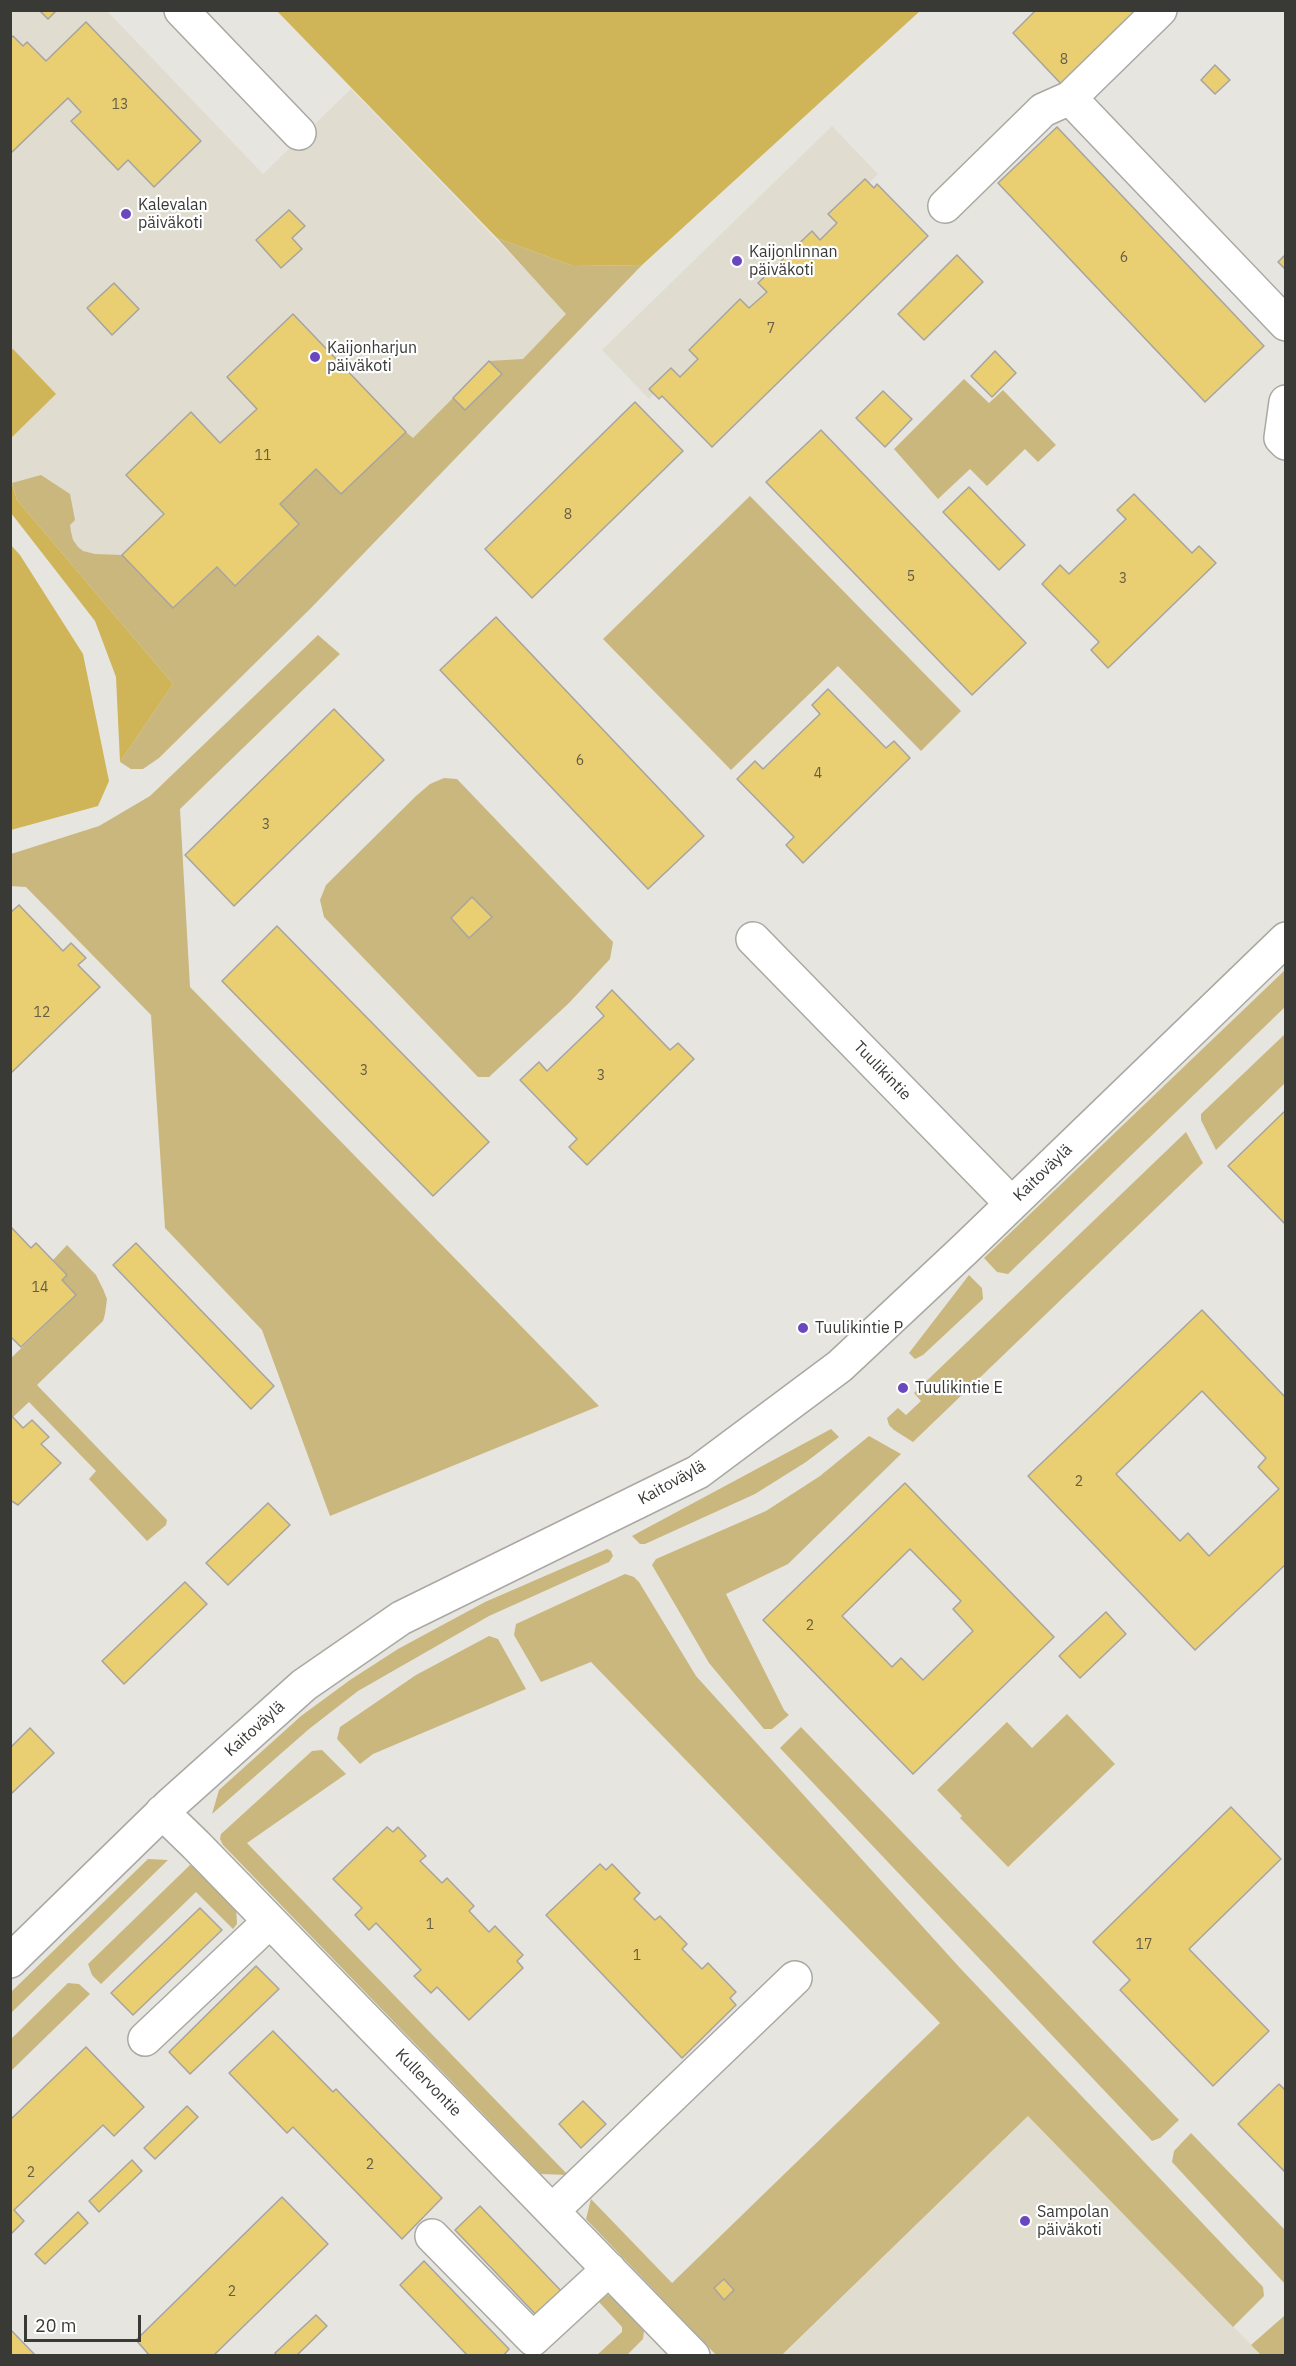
<!DOCTYPE html>
<meta charset="utf-8">
<style>
body{margin:0}
#map{position:relative;width:1296px;height:2366px;overflow:hidden;background:#e7e5e0;font-family:"IBM Plex Sans",sans-serif}
canvas{display:block}
.frame{position:absolute;inset:0;border:12px solid #393936;pointer-events:none}
.scale{position:absolute;left:24px;top:2315px;width:117px;height:27px;box-sizing:border-box;border:3px solid #393936;border-top:0;padding-left:8px;font-size:18px;line-height:21px;white-space:nowrap;color:#393936;-webkit-text-stroke:4px #fff;paint-order:stroke}
</style>
<div id="map">
<canvas width="1296" height="2366"></canvas>
<div class="frame"></div>
<div class="scale">20 m</div>
</div>
<script>
const ctx = document.querySelector('canvas').getContext('2d');
ctx.lineJoin = 'round';
function paint(path, color) {
  ctx.fillStyle = color;
  ctx.fill(path, 'evenodd');
}
function poly(rows) {
  const path = new Path2D();
  for (const r of rows) {
    path.moveTo(r[0], r[1]);
    for (let i = 2; i < r.length; i += 2) path.lineTo(r[i], r[i + 1]);
  }
  return path;
}
function strokePath(path, color, width, dash) {
  ctx.strokeStyle = color;
  ctx.lineWidth = width;
  ctx.lineCap = dash ? 'butt' : 'round';
  ctx.setLineDash(dash || []);
  ctx.stroke(path);
}
function write(font, color, halo, rows, align = 'center') {
  ctx.font = font + ' "IBM Plex Sans",sans-serif';
  ctx.lineWidth = 4.5;
  ctx.setLineDash([]);
  ctx.textBaseline = 'middle';
  ctx.strokeStyle = halo;
  ctx.fillStyle = color;
  for (const [text, x, y, turn = 0] of rows) {
    ctx.save();
    ctx.translate(x, y);
    ctx.rotate((+turn || 0) * Math.PI / 180);
    ctx.textAlign = isNaN(turn) ? turn : align;
    if (halo) ctx.strokeText(text, 0, 0);
    ctx.fillText(text, 0, 0);
    ctx.restore();
  }
}
const built = poly([
 [10,11,107,11,263,174,351,89,574,320,268,614,127,612,11,489,12,350,11,351],
 [832,126,878,174,869,183,865,179,828,214,837,223,820,240,811,231,758,283,767,292,749,308,740,299,689,349,698,359,680,377,671,368,650,389,654,394,649,399,602,350],
 [1028,2116,1261,2355,782,2356]
]);
const green = poly([
 [497,238,573,266,642,265,311,608,159,758,143,769,131,769,120,762,173,684,17,500,12,483,41,475,70,494,75,520,70,525,71,532,73,540,78,547,83,551,95,554,122,555,173,608,217,567,235,586,280,504,316,469,341,494,406,432,413,438,453,398,465,410,501,374,489,361,523,359,566,314],
 [964,379,989,403,1003,390,1056,445,1038,462,1025,449,987,486,970,469,938,499,894,449],
 [750,496,961,711,921,751,838,666,731,770,603,639],
 [318,635,340,654,180,809,190,987,599,1406,330,1516,262,1330,165,1228,151,1015,26,887,10,886,11,854,99,826,150,796],
 [444,778,457,779,613,942,610,959,569,1003,489,1077,478,1077,324,917,320,900,326,885,416,796,430,784],
 [1285,970,1285,1007,1008,1274,997,1272,984,1258],
 [1285,1034,1285,1083,1216,1150,1201,1120,1201,1114],
 [1186,1132,1203,1163,913,1442,894,1430,889,1425,887,1418,898,1408,906,1415,921,1401,914,1393],
 [67,1245,96,1275,103,1289,107,1299,105,1314,103,1321,37,1385,167,1520,166,1525,147,1541,89,1479,96,1471,29,1402,13,1417,11,1414,11,1358,76,1295,62,1280,67,1275,53,1260],
 [969,1275,982,1288,983,1299,923,1355,915,1359,909,1353],
 [831,1429,839,1437,806,1462,755,1494,645,1544,640,1544,632,1536],
 [869,1436,901,1454,788,1564,726,1594,784,1710,789,1715,772,1729,764,1729,709,1663,652,1565,656,1559,766,1511,820,1476],
 [607,1549,611,1551,613,1556,609,1562,489,1616,358,1691,309,1729,212,1814,219,1790,301,1716,350,1680,398,1649,485,1602],
 [625,1574,634,1577,639,1582,696,1676,960,1968,1263,2287,1264,2296,1233,2327,1028,2116,782,2355,716,2355,586,2219,591,2199,672,2283,940,2023,591,1662,541,1682,514,1635,516,1624],
 [489,1636,498,1639,526,1689,373,1754,360,1764,337,1739,340,1727,416,1675],
 [1067,1714,1115,1764,1008,1867,960,1818,962,1816,937,1790,1007,1722,1032,1748],
 [801,1727,1179,2120,1160,2138,1152,2141,780,1748],
 [322,1750,346,1774,247,1843,568,2175,541,2174,223,1845,220,1839,221,1834,312,1751],
 [148,1859,168,1860,11,2013,11,1992],
 [190,1865,204,1873,236,1905,237,1924,233,1929,196,1892,101,1984,92,1975,88,1964],
 [68,1983,79,1984,90,1994,11,2071,11,2039],
 [1191,2133,1285,2230,1285,2284,1172,2162,1174,2151],
 [607,2295,611,2296,644,2331,643,2339,627,2355,597,2355,622,2332,622,2327,599,2302],
 [1284,2316,1285,2355,1261,2355,1251,2345]
]);
const forest = poly([
 [277,11,920,11,642,265,573,266,497,238],
 [13,349,56,394,11,438,10,351],
 [10,478,17,500,173,684,120,762,116,677,95,621,11,513],
 [10,544,20,555,83,654,109,781,98,806,11,830]
]);
const building = poly([
 [39,10,57,10,48,19,39,10],
 [1036,10,1142,10,1063,86,1013,33,1036,10],
 [86,22,201,141,154,187,128,160,118,170,71,121,81,112,68,98,10,154,10,39,13,36,23,46,27,42,46,61,86,22],
 [1215,65,1230,80,1215,94,1201,80,1215,65],
 [1057,127,1264,346,1205,402,998,183,1057,127],
 [865,179,874,188,877,184,928,236,712,447,662,396,659,399,649,389,671,368,680,377,698,359,689,350,740,299,749,308,767,292,758,283,812,231,820,240,837,223,828,214,865,179],
 [289,210,305,226,292,238,302,249,281,268,256,240,289,210],
 [1286,254,1286,270,1278,262,1286,254],
 [957,255,983,282,924,340,898,314,957,255],
 [114,283,139,309,112,335,87,308,114,283],
 [293,314,406,432,341,494,316,469,280,504,299,524,235,586,217,567,173,608,122,555,164,514,126,475,191,412,220,443,257,409,227,377,293,314],
 [995,351,1016,373,992,397,971,376,995,351],
 [489,361,502,374,465,410,453,398,489,361],
 [883,391,912,419,885,447,856,418,883,391],
 [635,402,683,451,532,598,485,549,635,402],
 [821,430,1026,643,972,695,766,482,821,430],
 [969,487,1025,545,999,570,943,512,969,487],
 [1134,494,1192,553,1199,546,1216,563,1108,668,1091,650,1099,642,1042,584,1060,565,1069,574,1126,519,1117,510,1134,494],
 [496,617,704,836,648,889,440,670,496,617],
 [828,689,886,748,894,741,910,758,803,863,786,845,794,837,737,779,755,761,763,769,820,714,812,705,828,689],
 [334,709,384,760,234,906,185,855,334,709],
 [472,897,492,917,469,938,451,918,472,897],
 [19,905,63,951,71,943,86,958,78,965,100,987,10,1074,10,913,19,905],
 [277,926,489,1142,433,1196,222,981,277,926],
 [612,990,670,1050,678,1043,694,1059,587,1165,569,1147,577,1139,520,1080,539,1062,547,1071,604,1016,596,1007,612,990],
 [1286,1110,1286,1225,1228,1166,1286,1110],
 [10,1226,31,1248,36,1243,67,1275,62,1280,76,1295,21,1347,10,1336,10,1226],
 [136,1243,274,1386,251,1409,113,1265,136,1243],
 [1202,1310,1286,1398,1286,1564,1195,1650,1028,1476,1202,1310],
 [1202,1391,1266,1458,1258,1467,1279,1489,1209,1556,1188,1533,1180,1541,1116,1474,1202,1391],
 [10,1414,23,1428,32,1420,49,1437,41,1444,61,1463,18,1505,10,1500,10,1414],
 [905,1483,1054,1637,913,1774,763,1620,905,1483],
 [910,1549,961,1601,953,1609,973,1631,923,1680,901,1658,892,1667,842,1616,910,1549],
 [268,1503,290,1525,228,1585,206,1563,268,1503],
 [185,1582,207,1604,124,1684,102,1661,185,1582],
 [1106,1612,1126,1634,1080,1678,1059,1656,1106,1612],
 [30,1728,54,1753,10,1795,10,1748,30,1728],
 [1231,1807,1281,1859,1189,1949,1269,2031,1213,2086,1120,1990,1130,1980,1093,1942,1231,1807],
 [387,1827,393,1832,398,1827,426,1856,420,1861,442,1883,447,1878,474,1906,469,1911,489,1932,495,1926,523,1955,517,1961,523,1968,469,2020,437,1987,431,1993,414,1976,421,1970,376,1923,369,1930,355,1915,362,1908,333,1879,387,1827],
 [600,1864,606,1870,612,1864,640,1893,634,1899,655,1920,660,1916,687,1944,682,1949,702,1969,708,1963,736,1992,730,1998,736,2005,682,2058,546,1915,600,1864],
 [200,1908,222,1930,133,2015,111,1993,200,1908],
 [256,1966,279,1989,190,2074,169,2052,256,1966],
 [273,2031,333,2092,336,2089,442,2198,402,2239,293,2127,287,2133,229,2073,273,2031],
 [86,2047,144,2107,114,2136,103,2125,14,2210,24,2221,10,2235,10,2120,86,2047],
 [1279,2084,1286,2091,1286,2173,1238,2124,1279,2084],
 [583,2101,606,2124,581,2148,559,2124,583,2101],
 [187,2106,198,2117,155,2159,144,2148,187,2106],
 [132,2160,142,2171,99,2212,89,2201,132,2160],
 [282,2197,328,2244,213,2356,150,2356,136,2340,282,2197],
 [480,2206,565,2295,540,2319,455,2230,480,2206],
 [78,2212,88,2223,45,2264,35,2254,78,2212],
 [424,2261,509,2349,503,2356,468,2356,400,2285,424,2261],
 [724,2279,734,2290,724,2300,714,2288,724,2279],
 [316,2315,327,2326,296,2356,277,2356,275,2353,316,2315],
 [10,2329,36,2356,10,2356,10,2329]
]);
const minor = poly([
 [181,10,299,133],
 [1160,10,1070,98,1286,324],
 [945,206,1043,110,1070,98],
 [1286,402,1281,438,1286,443],
 [753,939,1011,1203],
 [162,1812,196,1845,693,2356],
 [10,1961,170,1805,304,1685,401,1618,698,1472,840,1366,965,1249,1286,939],
 [145,2039,270,1921],
 [552,2211,795,1978],
 [432,2236,533,2339,609,2269]
]);
const markers = [
 [126,214,6,"#6a47bf"],
 [737,261,6,"#6a47bf"],
 [315,357,6,"#6a47bf"],
 [803,1328,6,"#6a47bf"],
 [903,1388,6,"#6a47bf"],
 [1025,2221,6,"#6a47bf"]
];
const numberNames = [
 ["8",1064,60],
 ["13",120,105],
 ["6",1124,258],
 ["7",771,329],
 ["11",263,456],
 ["8",568,515],
 ["5",911,577],
 ["3",1123,579],
 ["6",580,761],
 ["4",818,774],
 ["3",266,825],
 ["12",42,1013],
 ["3",364,1071],
 ["3",601,1076],
 ["14",40,1288],
 ["2",1079,1482],
 ["2",810,1626],
 ["1",430,1925],
 ["17",1144,1945],
 ["1",637,1956],
 ["2",370,2165],
 ["2",31,2173],
 ["2",232,2292]
];
const poiNames = [
 ["Kalevalan",138,205],
 ["päiväkoti",138,223],
 ["Kaijonlinnan",749,252],
 ["päiväkoti",749,270],
 ["Kaijonharjun",327,348],
 ["päiväkoti",327,366],
 ["Tuulikintie P",815,1328],
 ["Tuulikintie E",915,1388],
 ["Sampolan",1037,2212],
 ["päiväkoti",1037,2230]
];
const streetNames = [
 ["Tuulikintie",882,1071,46],
 ["Kaitoväylä",1043,1173,-44],
 ["Kaitoväylä",672,1483,-29],
 ["Kaitoväylä",255,1729,-42],
 ["Kullervontie",428,2083,46]
];
paint(built, '#e0dccf');
paint(green, '#c9b77e');
paint(forest, '#cfb458');
paint(building, '#e9ce72');
strokePath(building, '#a6a49f', 1.5);
strokePath(minor, '#aaa8a3', 36);
strokePath(minor, '#fff', 33);
for (const [x, y, r, color] of markers) {
  const dot = new Path2D();
  dot.arc(x, y, r, 0, 2 * Math.PI);
  ctx.fillStyle = color;
  ctx.fill(dot);
  strokePath(dot, '#fff', 2);
}
write('14px', '#655e45', null, numberNames);
write('16px', '#393936', '#fff', poiNames, 'left');
write('16px', '#393936', '#fff', streetNames);
</script>
